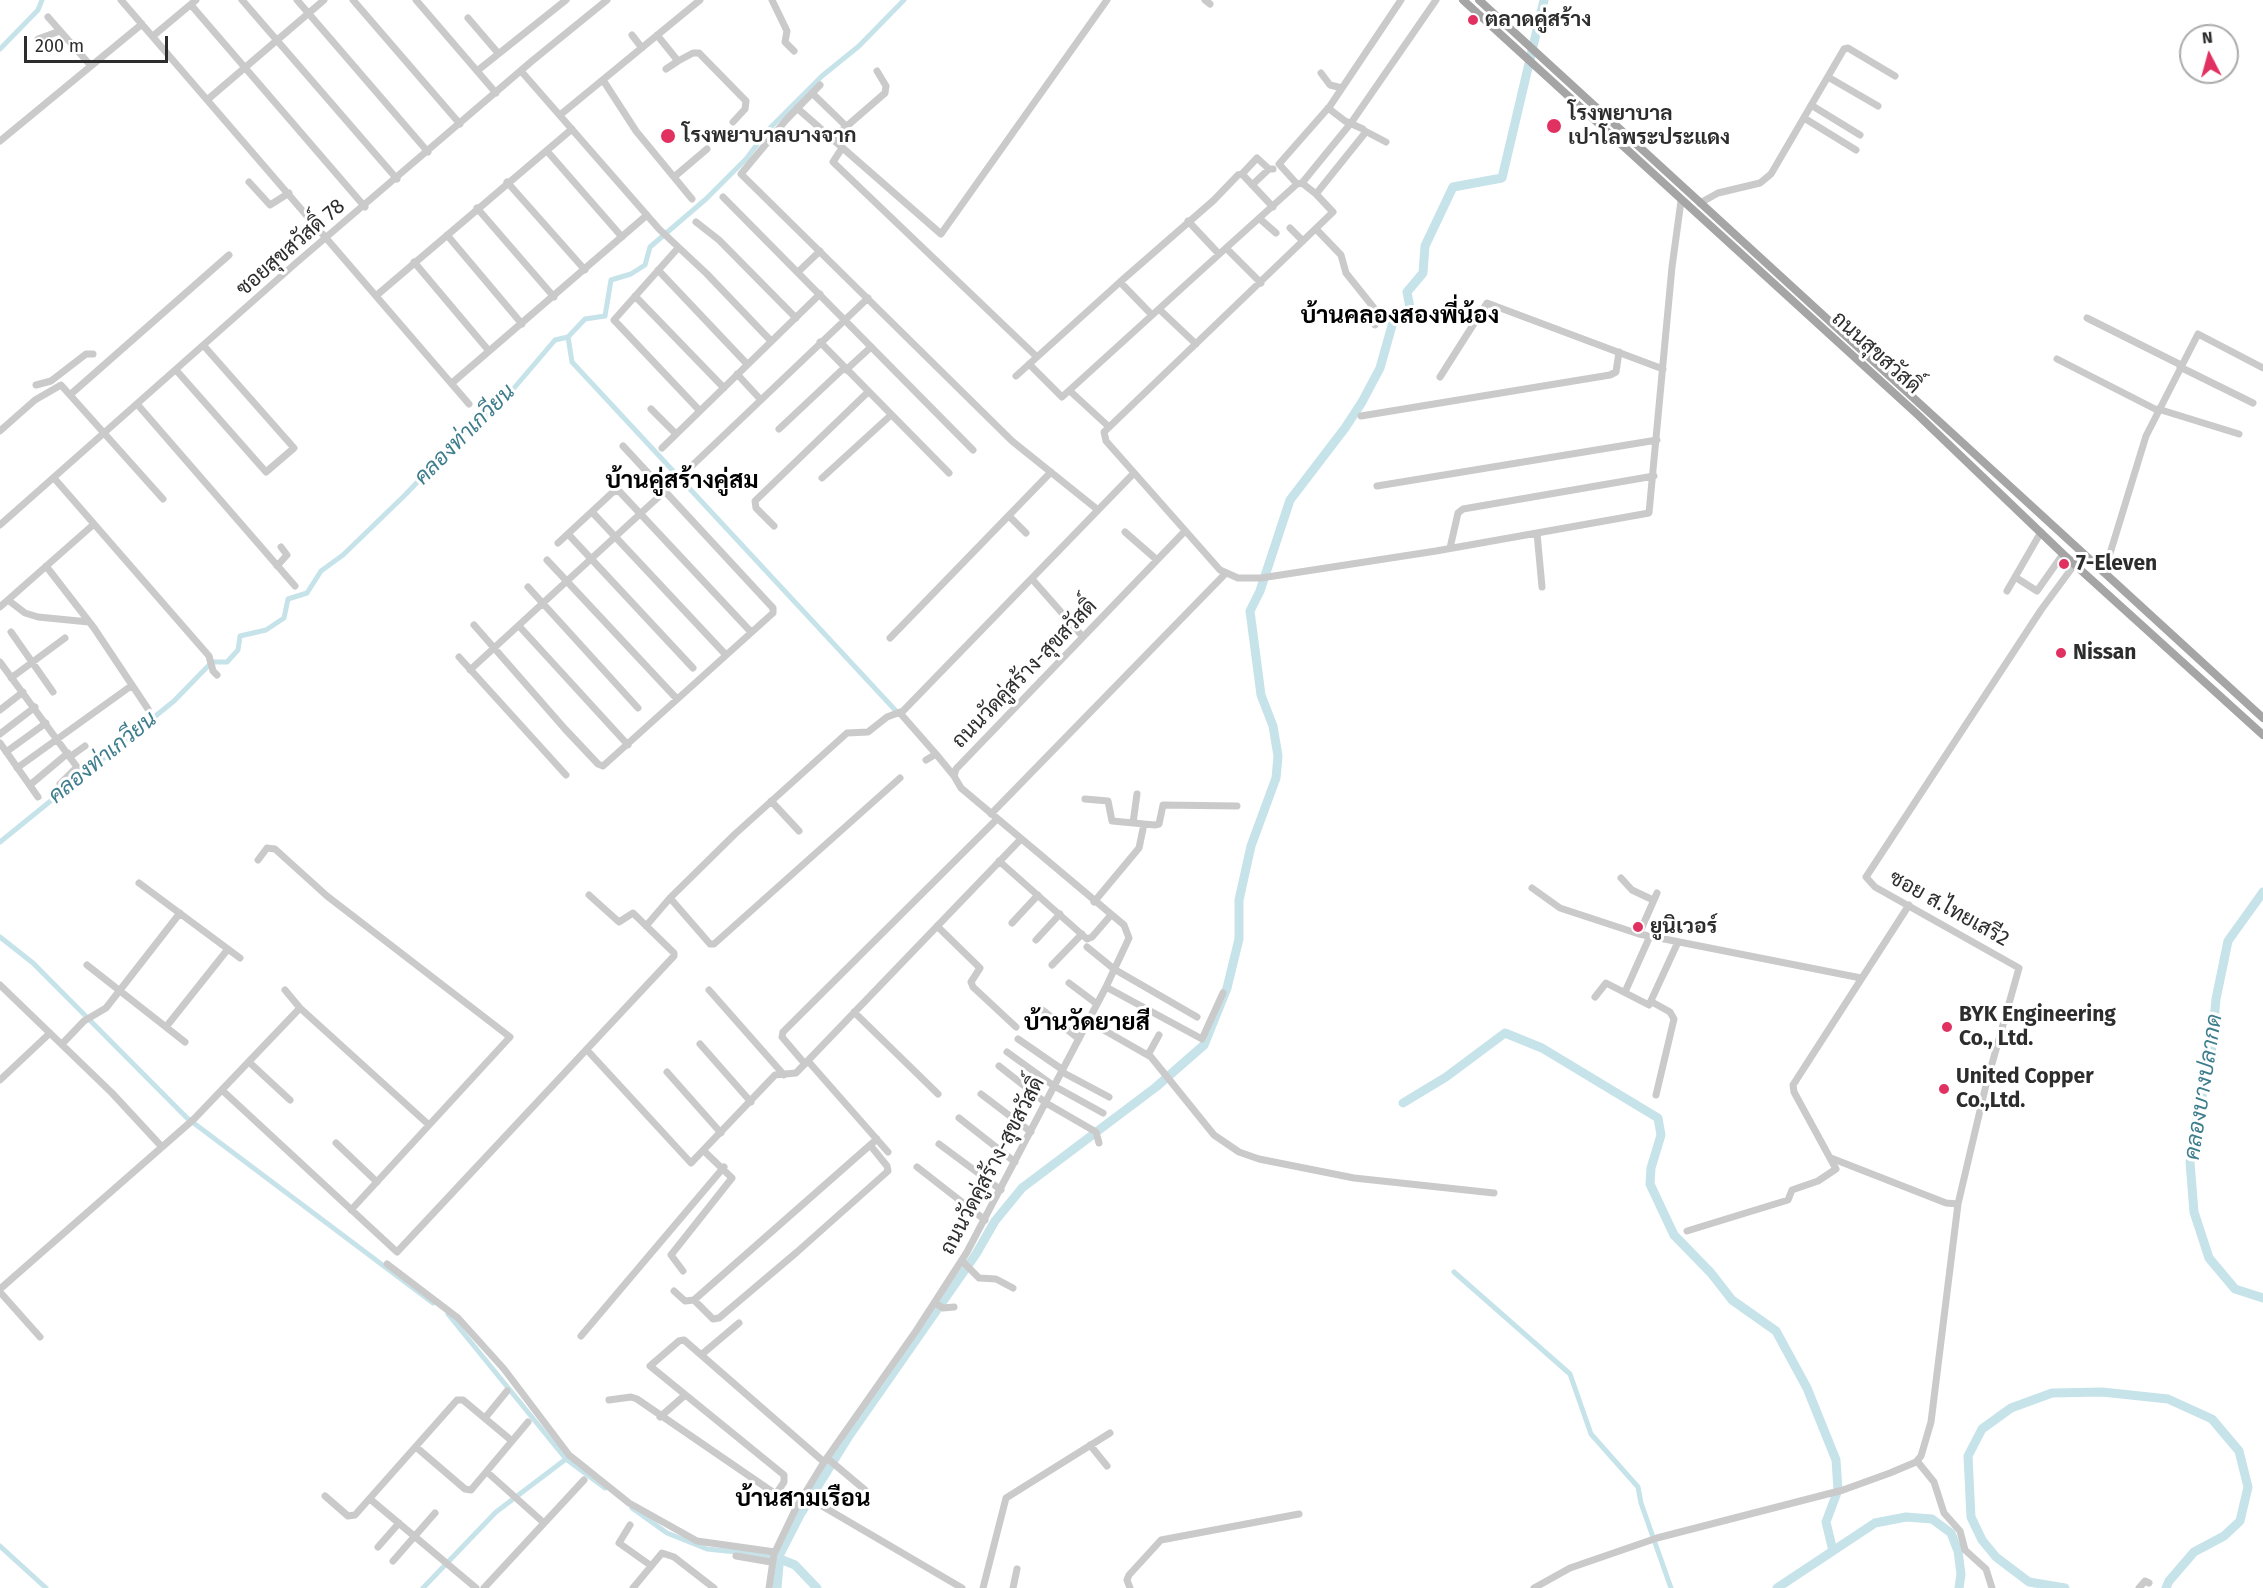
<!DOCTYPE html>
<meta charset="utf-8">
<style>
body{margin:0}
#map{position:relative;width:2263px;height:1588px;overflow:hidden;background:#fff;font-family:"Fira Sans",sans-serif}
canvas{display:block}
.north{position:absolute;left:2179px;top:24px;width:60px;height:60px;box-sizing:border-box;background:#fff;border:2px solid #ababab;border-radius:50%;rotate:354deg;font-size:16px;font-weight:700;line-height:24px;text-align:center;color:#2d2d2d}
.north::after{content:'';display:block;margin:auto;width:21px;height:27px;background:#e13160;clip-path:polygon(50% 0,100% 100%,50% 72%,0 100%)}
.scale{position:absolute;left:24px;top:36px;width:144px;height:27px;box-sizing:border-box;border:3px solid #2d2d2d;border-top:0;padding-left:8px;font-size:18px;line-height:21px;white-space:nowrap;color:#2d2d2d;-webkit-text-stroke:4px #fff;paint-order:stroke}
</style>
<div id="map">
<canvas width="2263" height="1588"></canvas>
<div class="north">N</div>
<div class="scale">200 m</div>
</div>
<script>
const ctx = document.querySelector('canvas').getContext('2d');
ctx.lineJoin = 'round';
function poly(rows) {
  const path = new Path2D();
  for (const r of rows) {
    path.moveTo(r[0], r[1]);
    for (let i = 2; i < r.length; i += 2) path.lineTo(r[i], r[i + 1]);
  }
  return path;
}
function strokePath(path, color, width, dash) {
  ctx.strokeStyle = color;
  ctx.lineWidth = width;
  ctx.lineCap = dash ? 'butt' : 'round';
  ctx.setLineDash(dash || []);
  ctx.stroke(path);
}
function write(font, color, halo, rows, align = 'center') {
  ctx.font = font + ' "Fira Sans",Sarabun,sans-serif';
  ctx.lineWidth = 6;
  ctx.setLineDash([]);
  ctx.textBaseline = 'middle';
  ctx.strokeStyle = halo;
  ctx.fillStyle = color;
  for (const [text, x, y, turn = 0] of rows) {
    ctx.save();
    ctx.translate(x, y);
    ctx.rotate((+turn || 0) * Math.PI / 180);
    ctx.textAlign = isNaN(turn) ? turn : align;
    if (halo) ctx.strokeText(text, 0, 0);
    ctx.fillText(text, 0, 0);
    ctx.restore();
  }
}
const canal = poly([
 [0,49,38,10,42,0],
 [568,337,572,362,897,712],
 [0,842,174,701,212,662,227,662,238,650,240,636,266,630,284,618,288,599,307,593,321,571,343,555,405,495,469,428,503,401,555,340,568,337,585,319,605,316,611,280,631,274,645,265,650,247,706,199,746,159,768,130,822,76,859,46,904,0],
 [0,937,33,963,187,1118,433,1303],
 [1454,1272,1570,1374,1591,1434,1638,1487,1641,1503,1671,1588],
 [448,1314,566,1459,605,1488],
 [632,1508,667,1533,707,1549,756,1554,780,1559],
 [0,1546,46,1588],
 [423,1588,496,1512,566,1459]
]);
const river = poly([
 [2263,892,2228,941,2216,999,2210,1066,2198,1111,2190,1162,2194,1212,2209,1258,2235,1289,2263,1298],
 [1403,1103,1446,1077,1505,1033,1542,1048,1658,1118,1661,1135,1651,1168,1650,1184,1674,1235,1711,1273,1732,1300,1776,1331,1807,1388,1836,1460,1838,1490,1826,1522,1833,1551],
 [780,1559,795,1565,817,1588],
 [777,1588,780,1554,800,1515,849,1436,976,1254,995,1221,1022,1188,1156,1087,1204,1045,1227,988,1239,939,1239,900,1251,846,1276,778,1278,756,1273,726,1261,695,1250,611,1260,591,1290,500,1345,428,1362,402,1380,368,1393,322,1411,313,1407,292,1423,273,1425,246,1453,187,1502,178,1544,0],
 [1777,1588,1875,1523,1906,1517,1932,1519,1951,1533,1958,1551,1961,1574,1959,1588],
 [2065,1588,2029,1582,1996,1557,1982,1540,1971,1517,1968,1456,1982,1429,2011,1408,2052,1393,2102,1392,2168,1399,2212,1419,2239,1451,2248,1487,2240,1521,2224,1536,2194,1552,2169,1581,2166,1588]
]);
const minor = poly([
 [121,0,469,404],
 [242,0,397,179],
 [297,0,428,152],
 [353,0,460,124],
 [416,0,496,93],
 [772,0,787,31,785,42,794,51],
 [1205,0,1210,4],
 [191,5,365,207],
 [48,17,91,66],
 [468,18,498,53],
 [632,35,642,48],
 [657,35,678,61,693,53,699,53,746,101,745,109,733,122],
 [153,36,196,0],
 [38,39,60,31],
 [666,69,678,61],
 [477,71,566,0],
 [521,71,659,229,707,274,771,341],
 [1321,73,1330,85,1342,88],
 [1828,77,1878,106],
 [603,80,636,131,692,199],
 [820,85,786,120,741,174,1012,441,1098,510],
 [812,93,846,126],
 [207,100,324,0],
 [1811,105,1860,135],
 [797,108,941,234,1107,0],
 [560,115,700,0],
 [1804,118,1856,150],
 [1365,131,1386,142],
 [832,139,885,93,886,86,877,71],
 [0,141,142,24],
 [842,148,833,162,1037,357],
 [547,151,622,237],
 [1242,174,1257,158,1269,169],
 [674,177,707,149],
 [249,182,270,205,289,193],
 [507,182,585,270],
 [1302,183,1316,194,1333,212,1104,432,1106,441,1220,570,1238,578,1261,578,1436,551,1649,513,1672,267,1681,201],
 [1297,184,1279,164,1330,106,1401,0],
 [1252,185,1269,169,1273,169],
 [1316,194,1365,133,1363,129,1345,121,1328,108],
 [723,197,973,450],
 [1700,203,1718,193,1760,183,1771,174,1844,49,1848,48,1895,76],
 [477,208,554,297],
 [1260,219,1276,233],
 [1188,221,1219,254],
 [696,222,719,240,796,318],
 [1290,228,1303,241],
 [1316,229,1341,255,1346,273,1374,308,1378,315,1375,325],
 [297,235,314,222],
 [447,235,522,324],
 [678,248,614,320,700,411],
 [1226,248,1261,283],
 [414,262,489,351],
 [658,270,747,364],
 [798,272,820,251],
 [377,295,572,129],
 [635,296,724,388],
 [1159,309,1196,344],
 [1152,315,1120,282,1214,200,1238,175,1242,174,1273,207],
 [2087,318,2181,365],
 [820,342,949,473],
 [2057,359,2157,410],
 [1029,364,1062,397,1226,248,1297,184,1302,183,1351,123,1436,0],
 [2180,367,2253,403],
 [176,370,266,472,294,448,204,346],
 [846,370,871,347],
 [737,374,761,400],
 [1016,376,1120,282],
 [1440,377,1487,303,1663,369],
 [452,383,647,215],
 [36,385,51,381,86,354,93,354],
 [1070,391,1108,426],
 [71,394,229,255],
 [137,404,295,586],
 [651,409,676,434],
 [2158,409,2239,434],
 [1361,416,1610,375,1616,372,1619,352],
 [779,429,844,368],
 [0,431,35,400,61,385,163,499],
 [662,448,820,294],
 [54,478,209,656,213,671,217,675],
 [822,478,891,415],
 [1377,486,1657,440],
 [592,512,726,655],
 [1010,517,1026,533],
 [0,525,296,263,532,61,607,0],
 [774,526,756,508,755,501,868,392],
 [1125,532,1157,560],
 [1537,533,1542,587],
 [568,534,693,668],
 [558,543,613,492,619,491,751,632],
 [1450,548,1458,513,1463,509,1654,476],
 [547,560,677,699],
 [46,566,94,628,148,709],
 [277,566,287,555,281,547],
 [2104,573,2146,436,2198,334,2263,368],
 [2015,577,2037,591,2063,554],
 [1032,579,1083,637],
 [528,587,638,708],
 [2007,591,2041,532],
 [8,600,25,613,38,617,89,622],
 [0,607,94,524],
 [474,625,565,729,598,764,603,766,773,613,773,608,623,446],
 [519,626,628,745],
 [11,632,53,692],
 [890,638,1051,472],
 [459,657,566,775],
 [0,662,77,767,60,784],
 [470,670,677,480,868,298],
 [11,678,65,638],
 [0,710,23,692],
 [900,713,936,754],
 [0,734,35,707],
 [0,743,38,797],
 [6,752,46,723],
 [71,756,85,746],
 [926,760,936,754,954,776],
 [17,768,131,686],
 [30,785,68,753],
 [1085,799,1108,801,1112,821,1155,825,1159,824,1163,805,1237,806],
 [771,801,799,831],
 [991,814,1225,574],
 [1133,823,1137,794],
 [258,860,267,848,275,849,327,896,510,1037,351,1210],
 [999,861,1087,939,1092,937,1111,915],
 [1621,878,1632,890,1653,900],
 [139,883,240,958],
 [1532,888,1560,908,1639,934,1861,978],
 [670,898,710,944,714,944,900,778],
 [1094,902,1139,848,1144,824],
 [1012,923,1038,895],
 [646,926,670,898,735,834,847,733,868,732,887,717,903,711,1134,473],
 [937,926,980,968,971,982,973,987,1016,1027],
 [1639,934,1657,893],
 [1036,940,1060,914],
 [1087,947,1114,969,1197,1017],
 [87,965,185,1042],
 [1052,965,1082,934],
 [1069,983,1097,1004],
 [0,985,112,1093,162,1147],
 [1106,987,1202,1039,1223,993],
 [285,990,300,1008,429,1125],
 [709,990,784,1075],
 [1625,992,1650,936],
 [1595,997,1606,983,1649,1005,1678,942],
 [1652,1002,1670,1012,1674,1019,1656,1095],
 [1040,1008,1079,1039],
 [854,1012,938,1094],
 [1088,1021,1151,1057,1214,1135,1239,1152,1259,1159,1354,1178,1494,1193],
 [166,1027,228,949],
 [1018,1039,1063,1070],
 [62,1044,84,1021,106,1008,180,913],
 [700,1044,751,1102],
 [587,1050,691,1163,775,1075,796,1073,1021,839],
 [1007,1052,1054,1086,1103,1113],
 [1148,1055,1159,1035],
 [808,1061,888,1152],
 [249,1062,290,1100],
 [805,1064,782,1037,783,1032,997,819],
 [999,1066,1046,1103,1096,1132,1099,1143],
 [667,1072,721,1133],
 [1062,1072,1109,1097],
 [0,1080,50,1033],
 [223,1091,397,1252,674,956,674,953,633,913,619,922,589,895],
 [981,1094,1031,1132],
 [959,1118,1015,1162],
 [336,1143,377,1182],
 [939,1144,1001,1190],
 [1831,1158,1946,1203,1958,1204],
 [917,1167,985,1220],
 [1687,1231,1788,1200,1792,1190,1818,1181,1836,1169,1794,1092,1793,1085,1909,905],
 [962,1261,979,1278,996,1279,1013,1288],
 [387,1264,458,1318,504,1369,569,1455,629,1503,697,1541,775,1552],
 [683,1271,671,1255,732,1178,704,1151],
 [0,1289,194,1119,300,1008],
 [674,1291,685,1301,694,1300,877,1139],
 [0,1292,40,1337],
 [694,1300,713,1319,719,1318,797,1252,888,1171,887,1166,870,1145],
 [935,1303,943,1308,954,1307],
 [581,1336,724,1167],
 [701,1355,739,1323],
 [609,1400,631,1397,637,1399,796,1508],
 [660,1417,684,1396],
 [485,1418,507,1391],
 [1090,1445,1107,1466],
 [416,1447,465,1489,471,1490,528,1422],
 [827,1458,865,1490],
 [1917,1461,1934,1482,1944,1513,1960,1531,1965,1550,1986,1569,1992,1588],
 [487,1472,544,1523],
 [776,1494,784,1482,784,1475,650,1366,679,1341,684,1340,824,1462],
 [325,1496,348,1516,355,1515,457,1400,463,1400,512,1441],
 [805,1496,962,1588],
 [370,1499,476,1588],
 [630,1525,619,1543,650,1565],
 [378,1547,399,1523],
 [736,1556,771,1562],
 [393,1561,435,1513],
 [484,1588,584,1480],
 [633,1588,662,1553,674,1557,714,1588],
 [769,1588,774,1554,796,1508,824,1462,916,1331,967,1252,1106,987,1129,938,1124,925,961,788,954,776,956,769,1185,531],
 [983,1588,1006,1498,1110,1433],
 [1013,1588,1017,1569],
 [1130,1588,1127,1580,1129,1575,1161,1540,1299,1514],
 [1534,1588,1570,1568,1657,1538,1843,1490,1890,1473,1916,1462,1921,1456,1931,1422,1958,1204,1986,1085,2019,968,1875,887,1866,877,2041,610,2083,553],
 [2139,1588,2145,1581,2149,1583]
]);
const major = poly([
 [1463,0,1918,415,2063,554,2263,735],
 [1479,0,2263,718]
]);
const markers = [
 [1473,20,6,"#e13160"],
 [1554,126,8,"#e13160"],
 [668,136,8,"#e13160"],
 [2064,564,6,"#e13160"],
 [2061,653,6,"#e13160"],
 [1638,927,6,"#e13160"],
 [1947,1027,6,"#e13160"],
 [1944,1089,6,"#e13160"]
];
const poiNames = [
 ["ตลาดคู่สร้าง",1485,20],
 ["โรงพยาบาล",1568,114],
 ["เปาโลพระประแดง",1568,138],
 ["โรงพยาบาลบางจาก",682,136],
 ["7-Eleven",2076,564],
 ["Nissan",2073,653],
 ["ยูนิเวอร์",1650,927],
 ["BYK Engineering",1959,1015],
 ["Co., Ltd.",1959,1039],
 ["United Copper",1956,1077],
 ["Co.,Ltd.",1956,1101]
];
const streetNames = [
 ["ซอยสุขสวัสดิ์ 78",291,248,-41],
 ["ถนนสุขสวัสดิ์",1876,353,42],
 ["ถนนวัดคู่สร้าง-สุขสวัสดิ์",1025,674,-46],
 ["ซอย ส.ไทยเสรี2",1949,909,29],
 ["ถนนวัดคู่สร้าง-สุขสวัสดิ์",993,1166,-62]
];
const waterNames = [
 ["คลองท่าเกวียน",465,435,-45],
 ["คลองท่าเกวียน",103,758,-39],
 ["คลองบางปลากด",2204,1087,-81]
];
const quarterNames = [
 ["บ้านคลองสองพี่น้อง",1400,316],
 ["บ้านคู่สร้างคู่สม",682,481],
 ["บ้านวัดยายสี",1087,1023],
 ["บ้านสามเรือน",803,1499]
];
strokePath(canal, '#c6e3ea', 5);
strokePath(river, '#c6e3ea', 9);
strokePath(minor, '#cacaca', 7);
strokePath(major, '#a5a5a5', 8);
for (const [x, y, r, color] of markers) {
  const dot = new Path2D();
  dot.arc(x, y, r, 0, 2 * Math.PI);
  ctx.fillStyle = color;
  ctx.fill(dot);
  strokePath(dot, '#fff', 2);
}
write('bold 21px', '#2d2d2d', '#fff', poiNames, 'left');
write('21px', '#2d2d2d', '#fff', streetNames);
write('italic 22px', '#3d7d8c', '#fff', waterNames);
write('bold 24px', '#000', '#fff', quarterNames);
</script>
